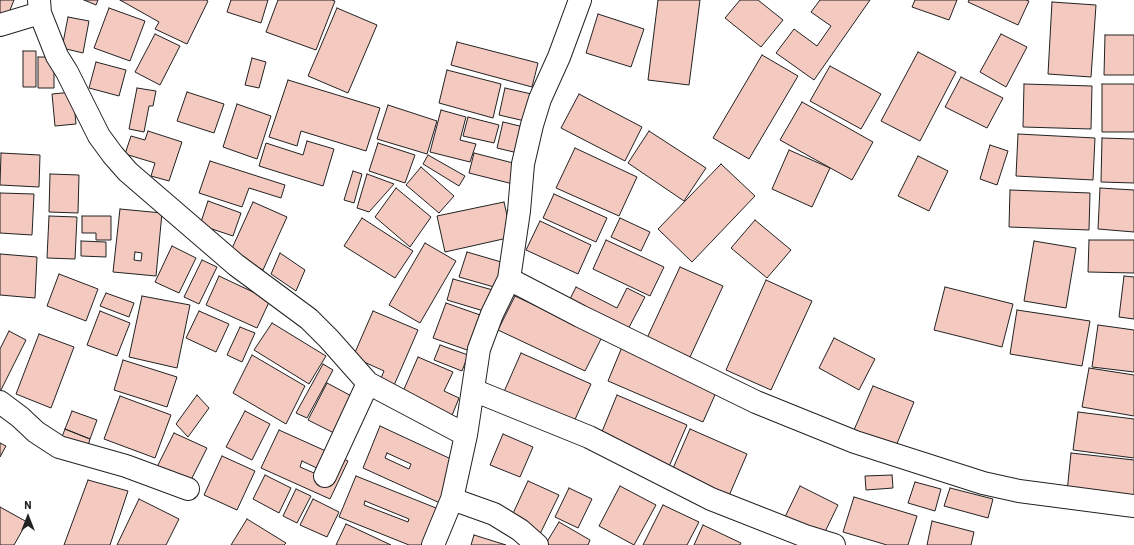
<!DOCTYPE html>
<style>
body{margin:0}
#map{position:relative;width:1134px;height:545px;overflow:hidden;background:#fff;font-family:Barlow,sans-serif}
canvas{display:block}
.north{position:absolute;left:8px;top:497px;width:40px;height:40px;-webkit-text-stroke:3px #fff;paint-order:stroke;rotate:0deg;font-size:11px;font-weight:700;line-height:16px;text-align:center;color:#222}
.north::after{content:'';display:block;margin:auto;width:14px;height:18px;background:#222;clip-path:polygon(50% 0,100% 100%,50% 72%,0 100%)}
</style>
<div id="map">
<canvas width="1134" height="545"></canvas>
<div class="north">N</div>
</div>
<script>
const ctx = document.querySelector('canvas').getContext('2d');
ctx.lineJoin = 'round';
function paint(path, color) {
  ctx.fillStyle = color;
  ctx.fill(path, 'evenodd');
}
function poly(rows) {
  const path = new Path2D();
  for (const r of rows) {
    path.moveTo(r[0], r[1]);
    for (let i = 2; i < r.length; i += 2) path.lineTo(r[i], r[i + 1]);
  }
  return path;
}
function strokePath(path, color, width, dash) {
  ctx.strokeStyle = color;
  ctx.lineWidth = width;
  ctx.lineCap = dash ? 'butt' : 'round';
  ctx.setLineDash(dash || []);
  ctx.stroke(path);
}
const building = poly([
 [0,0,14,0,8,15,0,22,0,0],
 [84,0,98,0,96,5,84,0],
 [120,0,206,0,208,1,187,44,155,29,159,22,120,0],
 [231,0,268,0,261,23,227,12,231,0],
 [278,0,332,0,335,1,316,50,266,32,278,0],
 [658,0,700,0,689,85,648,80,658,0],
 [740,0,758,0,783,20,761,47,725,18,740,0],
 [820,0,870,0,814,80,776,53,794,29,817,46,831,26,811,12,820,0],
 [915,0,957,0,949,20,912,7,915,0],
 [969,0,1026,0,1029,1,1018,25,968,2,969,0],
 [1052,2,1096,5,1091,77,1048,74,1052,2],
 [109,8,145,21,130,61,94,48,109,8],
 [337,8,377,25,348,93,308,76,337,8],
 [598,14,644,29,631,67,586,53,598,14],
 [68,17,89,21,83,53,62,48,68,17],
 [155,34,180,46,160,85,135,72,155,34],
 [1001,34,1027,47,1006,87,980,72,1001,34],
 [1105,35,1134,35,1134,75,1104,75,1105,35],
 [457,42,538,63,532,87,451,65,457,42],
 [23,51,36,51,36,87,23,87,23,51],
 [918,52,956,72,920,141,881,121,918,52],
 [762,55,798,76,749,159,713,138,762,55],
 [38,57,54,57,54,88,38,88,38,57],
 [252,58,266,62,259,88,245,85,252,58],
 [96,62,126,70,119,96,89,88,96,62],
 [830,66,881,94,861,129,810,101,830,66],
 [447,70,501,84,493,118,439,103,447,70],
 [961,77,1003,98,987,128,945,107,961,77],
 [288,80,380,108,366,151,301,131,297,146,269,137,288,80],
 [1024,84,1092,86,1091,129,1023,127,1024,84],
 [1102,84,1134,84,1134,132,1102,132,1102,84],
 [137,88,156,91,153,106,149,106,144,132,129,129,137,88],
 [505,88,536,95,529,122,499,115,505,88],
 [73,92,76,124,55,126,52,94,73,92],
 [187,92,224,104,214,133,177,121,187,92],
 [579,94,642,127,625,161,561,128,579,94],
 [802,102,873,142,852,180,780,140,802,102],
 [237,104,271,116,257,159,223,147,237,104],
 [388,105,437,121,427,154,377,139,388,105],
 [441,110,466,117,460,140,476,144,470,162,430,152,441,110],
 [468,117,499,125,494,143,463,136,468,117],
 [503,122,528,128,522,154,497,148,503,122],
 [148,131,182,142,169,181,151,176,155,163,125,154,131,136,145,140,148,131],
 [649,131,706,168,684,201,628,163,649,131],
 [1018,134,1095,138,1093,180,1016,176,1018,134],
 [1102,138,1134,139,1134,183,1101,182,1102,138],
 [307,141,334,149,323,186,259,166,266,143,303,155,307,141],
 [378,143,415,155,405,183,369,171,378,143],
 [990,145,1008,151,997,185,980,179,990,145],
 [575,148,637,177,619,216,556,188,575,148],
 [789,150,830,168,812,207,772,189,789,150],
 [1,153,40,155,39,187,0,185,1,153],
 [474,153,521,165,517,185,469,173,474,153],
 [428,155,465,176,459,186,423,164,428,155],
 [918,156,948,171,929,211,898,196,918,156],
 [210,161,285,185,281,198,249,188,242,207,199,193,210,161],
 [721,164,755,196,692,262,658,229,721,164],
 [421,167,454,196,439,213,406,185,421,167],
 [353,171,362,174,354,203,344,200,353,171],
 [50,174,79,175,78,213,49,212,50,174],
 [367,174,394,184,369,212,357,208,367,174],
 [396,188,431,217,410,247,375,217,396,188],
 [1100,188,1134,190,1134,232,1098,229,1100,188],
 [1010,190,1090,193,1089,230,1009,227,1010,190],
 [0,193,34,194,32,235,0,233,0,193],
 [554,194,607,218,596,242,543,218,554,194],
 [208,201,241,213,233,236,200,225,208,201],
 [253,202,287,217,263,270,229,255,253,202],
 [504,202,512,237,445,252,437,216,504,202],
 [120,209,162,213,156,276,113,272,120,209],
 [135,252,142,253,141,261,134,260,135,252],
 [49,216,77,217,75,259,47,258,49,216],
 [82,216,111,216,111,240,96,240,96,233,82,233,82,216],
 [362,218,413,251,395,278,344,246,362,218],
 [620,218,650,232,641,251,611,237,620,218],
 [755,220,791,250,767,278,731,248,755,220],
 [540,221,591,245,578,274,526,250,540,221],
 [606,240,664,267,650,296,593,269,606,240],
 [1089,240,1134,240,1134,273,1088,272,1089,240],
 [81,241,106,242,106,257,81,256,81,241],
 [1034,241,1076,248,1066,308,1024,301,1034,241],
 [425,243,456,261,420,323,389,305,425,243],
 [172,246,196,258,179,293,155,282,172,246],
 [467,252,508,264,501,289,459,277,467,252],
 [280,253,305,270,296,291,271,274,280,253],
 [0,254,37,257,35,298,0,295,0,254],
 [202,260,217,267,199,304,184,297,202,260],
 [680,267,723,286,690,357,647,338,680,267],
 [59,274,98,289,86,321,47,306,59,274],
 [219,276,270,300,257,328,206,305,219,276],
 [1124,276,1134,277,1134,319,1119,317,1124,276],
 [453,279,493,290,487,312,447,300,453,279],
 [766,280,812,301,771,390,726,370,766,280],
 [576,287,617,308,627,288,645,297,626,333,568,303,576,287],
 [945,287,1013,304,1002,347,934,330,945,287],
 [106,293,134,303,129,317,100,306,106,293],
 [142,296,190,305,177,368,129,357,142,296],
 [515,296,602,337,585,371,498,330,515,296],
 [446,303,483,316,470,351,433,338,446,303],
 [1017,310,1090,321,1082,366,1010,354,1017,310],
 [100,311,130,323,117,356,87,345,100,311],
 [199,311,229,324,216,352,186,338,199,311],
 [373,311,418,330,392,390,378,385,384,371,353,357,373,311],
 [272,323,326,356,309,384,254,350,272,323],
 [1098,325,1134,330,1134,372,1092,367,1098,325],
 [240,327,255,333,242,362,227,355,240,327],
 [9,331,26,340,0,392,0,349,9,331],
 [39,334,74,347,51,408,16,394,39,334],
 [834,338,875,359,859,390,819,368,834,338],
 [440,345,468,355,462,371,434,360,440,345],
 [622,347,718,388,703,422,608,381,622,347],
 [521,353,591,384,573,424,503,394,521,353],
 [252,355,305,386,286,424,233,393,252,355],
 [418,357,453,372,444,391,459,398,451,418,401,396,418,357],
 [123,360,177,377,167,407,114,390,123,360],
 [323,364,333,370,307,418,296,413,323,364],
 [1089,368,1134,375,1134,416,1082,407,1089,368],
 [327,383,359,400,340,436,308,420,327,383],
 [873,386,914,402,896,446,854,430,873,386],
 [197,395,209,408,188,437,176,424,197,395],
 [617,395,687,425,668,469,599,439,617,395],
 [120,396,171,415,155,458,104,439,120,396],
 [72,411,97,420,90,439,65,429,72,411],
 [245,411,270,424,252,460,226,447,245,411],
 [1078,412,1134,419,1134,458,1073,450,1078,412],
 [380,426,466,466,453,509,363,468,380,426],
 [387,453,411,464,409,469,385,458,387,453],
 [65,429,90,439,86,452,60,442,65,429],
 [690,429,747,454,728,498,671,473,690,429],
 [279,430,348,461,330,499,261,468,279,430],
 [302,461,323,471,321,476,300,467,302,461],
 [174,433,207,448,189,484,156,469,174,433],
 [503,434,533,447,520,477,490,465,503,434],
 [0,443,6,446,0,457,0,443],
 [1071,453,1134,460,1134,500,1067,492,1071,453],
 [222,456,255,471,237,510,204,495,222,456],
 [265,475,291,488,279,513,253,499,265,475],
 [892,475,893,488,866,490,865,476,892,475],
 [356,476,456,516,444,545,409,545,339,517,356,476],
 [365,501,409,519,408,522,364,505,365,501],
 [88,480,128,491,110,545,64,545,88,480],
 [528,481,559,495,539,536,509,522,528,481],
 [915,482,941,489,935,511,908,503,915,482],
 [620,486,656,505,634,545,599,526,620,486],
 [800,486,838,505,822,538,784,519,800,486],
 [569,488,592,499,578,528,555,517,569,488],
 [950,488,993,499,988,518,944,506,950,488],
 [296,489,311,496,297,523,283,516,296,489],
 [854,497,917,516,908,545,887,545,843,532,854,497],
 [139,499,179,519,166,545,117,545,139,499],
 [313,499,339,512,327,537,300,525,313,499],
 [663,505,699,522,687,545,643,545,663,505],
 [0,507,27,522,14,545,0,545,0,507],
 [247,519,286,543,284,545,231,545,247,519],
 [932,521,974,532,971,545,927,545,932,521],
 [559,522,590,540,588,545,545,545,559,522],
 [346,524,391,545,336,545,346,524],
 [703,525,741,543,740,545,694,545,703,525],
 [474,535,506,545,471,545,474,535]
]);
const minor = poly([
 [39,0,40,13,57,56,67,72,99,136,113,155,128,172,236,265,309,319,329,339,368,383,466,435],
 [0,25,40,13],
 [509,279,580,316,756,402,855,442,983,483,1019,491,1134,506],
 [473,390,589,437,711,499,805,536,834,545],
 [0,402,20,417,36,432,59,447,126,466,188,489],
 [325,476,368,383],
 [452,499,494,514,520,530,537,545],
 [433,545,452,499,466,435,479,349,492,314,509,279,519,211,523,164,532,125,540,99,559,57,580,0]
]);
paint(building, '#f3c9c0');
strokePath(building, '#222', 1);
strokePath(minor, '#222', 24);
strokePath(minor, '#fff', 22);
</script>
